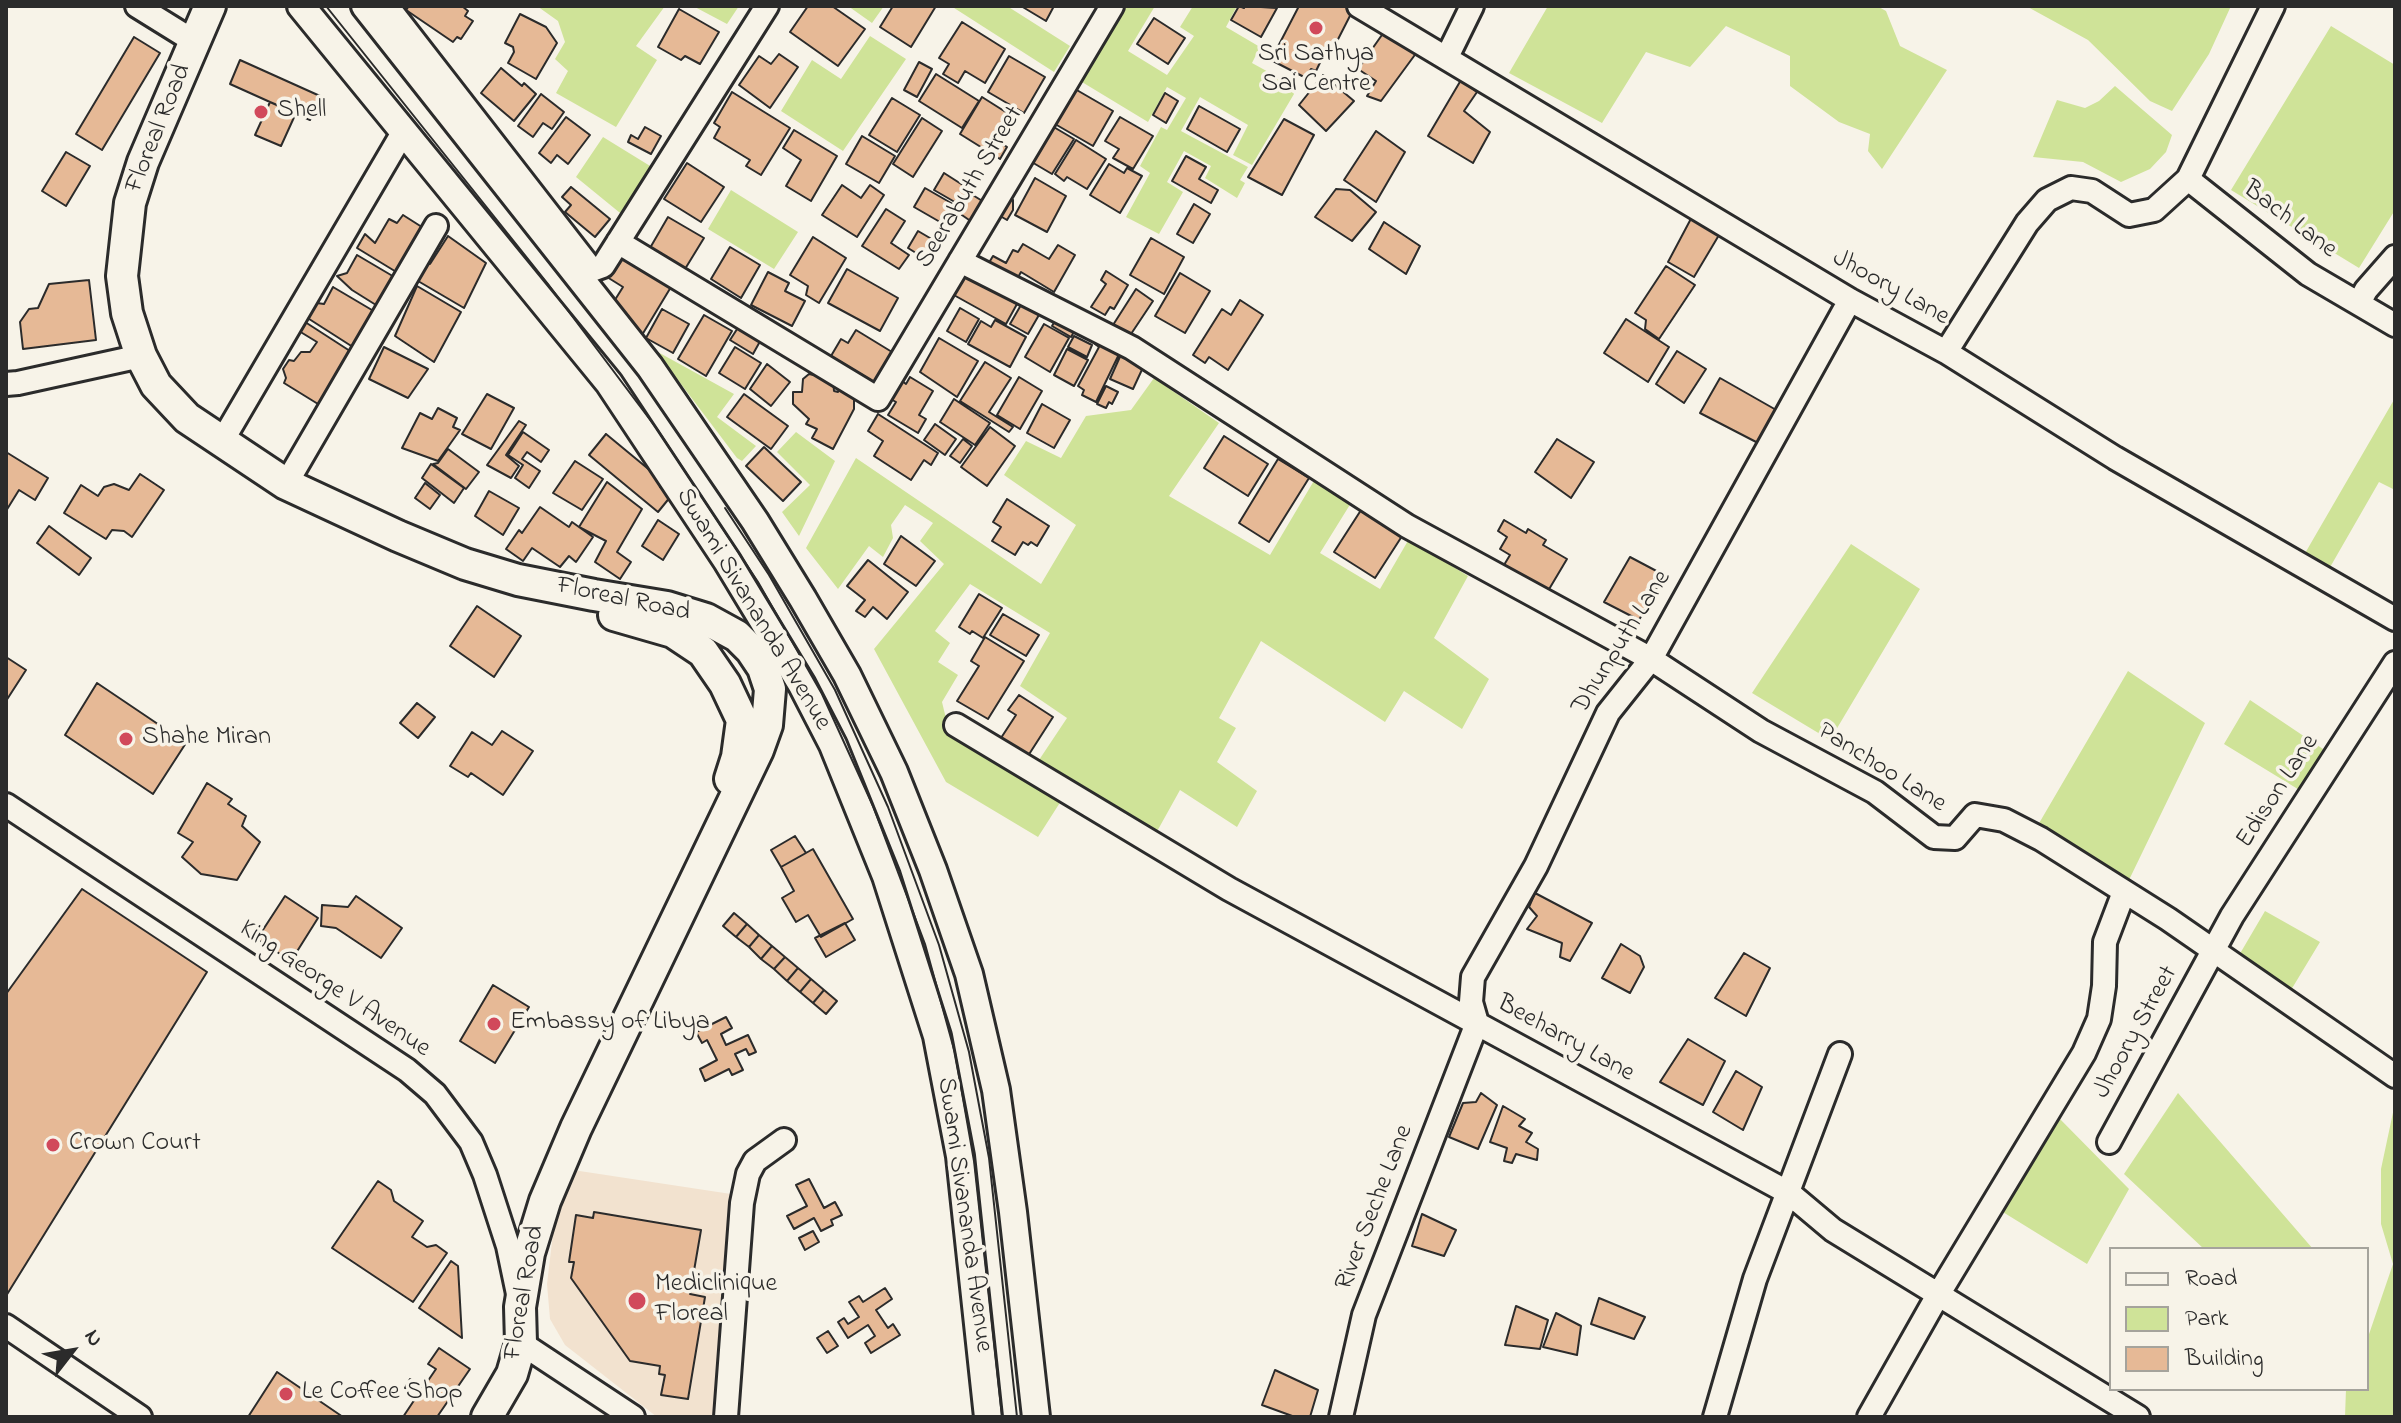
<!DOCTYPE html>
<style>
body{margin:0}
#map{position:relative;width:2401px;height:1423px;overflow:hidden;background:#f7f3e8;font-family:"Indie Flower",sans-serif}
canvas{display:block}
.frame{position:absolute;inset:0;border:8px solid #2b2b2b;pointer-events:none}
.legend{position:absolute;left:2109px;top:1247px;width:260px;height:144px;box-sizing:border-box;background:#f7f3e8;border:2px solid #a5a39c;margin:0;padding:10px 14px;list-style:none;font-size:24px;color:#2b2b2b}
.legend li{display:flex;align-items:center;gap:16px;height:40px}
.legend b{width:40px;border:2px solid #a5a39c}
.north{position:absolute;left:32px;top:1311px;width:80px;height:80px;-webkit-text-stroke:6px #f7f3e8;paint-order:stroke;rotate:59deg;font-size:22px;font-weight:700;line-height:32px;text-align:center;color:#2b2b2b}
.north::after{content:'';display:block;margin:auto;width:28px;height:36px;background:#2b2b2b;clip-path:polygon(50% 0,100% 100%,50% 72%,0 100%)}
</style>
<div id="map">
<canvas width="2401" height="1423"></canvas>
<div class="frame"></div>
<ul class="legend">
<li><b style="height:10px;background:#f7f3e8"></b>Road</li>
<li><b style="height:22px;background:#cfe398"></b>Park</li>
<li><b style="height:22px;background:#e6b996"></b>Building</li>
</ul>
<div class="north">N</div>
</div>
<script>
const ctx = document.querySelector('canvas').getContext('2d');
ctx.lineJoin = 'round';
function paint(path, color) {
  ctx.fillStyle = color;
  ctx.fill(path, 'evenodd');
}
function poly(rows) {
  const path = new Path2D();
  for (const r of rows) {
    path.moveTo(r[0], r[1]);
    for (let i = 2; i < r.length; i += 2) path.lineTo(r[i], r[i + 1]);
  }
  return path;
}
function strokePath(path, color, width, dash) {
  ctx.strokeStyle = color;
  ctx.lineWidth = width;
  ctx.lineCap = dash ? 'butt' : 'round';
  ctx.setLineDash(dash || []);
  ctx.stroke(path);
}
function write(font, color, halo, rows, align = 'center') {
  ctx.font = font + ' "Indie Flower",sans-serif';
  ctx.lineWidth = 7;
  ctx.setLineDash([]);
  ctx.textBaseline = 'middle';
  ctx.strokeStyle = halo;
  ctx.fillStyle = color;
  for (const [text, x, y, turn = 0] of rows) {
    ctx.save();
    ctx.translate(x, y);
    ctx.rotate((+turn || 0) * Math.PI / 180);
    ctx.textAlign = isNaN(turn) ? turn : align;
    if (halo) ctx.strokeText(text, 0, 0);
    ctx.fillText(text, 0, 0);
    ctx.restore();
  }
}
const built = poly([
 [573,1170,731,1194,719,1417,657,1417,565,1345,550,1319,547,1284,554,1225]
]);
const green = poly([
 [537,6,665,6,636,46,657,60,616,127,556,93,568,71,555,59,565,42,558,21],
 [693,6,739,6,727,24],
 [848,6,884,6,872,23],
 [951,6,1007,6,1070,46,1054,72],
 [1119,6,1155,6,1128,51,1167,75,1194,36,1180,27,1193,6,1237,6,1226,27,1260,47,1252,63,1292,85,1294,94,1252,165,1233,155,1248,125,1200,97,1181,131,1248,167,1240,180,1245,183,1237,198,1205,178,1211,166,1184,151,1167,182,1183,192,1159,234,1126,217,1150,173,1140,166,1161,127,1167,130,1186,98,1167,87,1148,122,1077,79],
 [1548,6,1877,6,1886,11,1900,46,1947,70,1882,169,1868,151,1870,134,1839,122,1790,86,1790,56,1726,26,1690,67,1646,52,1602,123,1509,73],
 [2026,6,2231,6,2209,54,2172,111,2150,101,2088,40],
 [2331,26,2395,65,2395,210,2359,268,2231,190],
 [870,36,906,59,843,151,781,111,812,60,841,79],
 [2115,86,2172,135,2166,152,2150,169,2121,182,2083,162,2033,157,2057,100,2085,108,2099,101],
 [603,137,655,169,625,217,576,177],
 [731,190,798,232,774,269,708,229],
 [656,351,734,394,717,417,756,446,742,461,737,458],
 [1154,378,1219,423,1169,496,1270,555,1315,479,1351,503,1320,553,1380,589,1409,539,1468,576,1434,638,1489,679,1462,729,1404,691,1385,722,1261,641,1219,718,1236,728,1217,762,1257,791,1237,827,1180,790,1155,835,1037,763,1067,718,1020,686,1050,633,970,584,935,631,950,643,938,662,958,675,942,702,949,731,1061,801,1038,837,946,782,874,649,944,564,920,541,933,523,905,505,891,525,893,538,883,557,869,546,838,589,806,548,856,458,1041,584,1076,525,1004,475,1026,441,1061,458,1086,416,1131,410],
 [2395,398,2395,490,2379,482,2329,569,2304,555],
 [796,432,835,461,799,536,782,512,810,485,777,452],
 [1851,544,1920,589,1830,740,1752,693],
 [2128,671,2205,723,2128,882,2038,825],
 [2250,700,2326,751,2301,791,2224,744],
 [2265,911,2320,942,2291,990,2238,957],
 [2178,1093,2313,1249,2204,1249,2124,1174],
 [2395,1103,2395,1417,2345,1417,2346,1389,2367,1389,2367,1340,2393,1264,2381,1224,2381,1169],
 [2058,1117,2129,1189,2087,1264,1998,1209]
]);
const building = poly([
 [409,6,462,6,468,11,465,16,473,21,461,39,457,37,453,42,406,10,409,6],
 [808,6,832,6,865,29,838,66,790,32,808,6],
 [893,6,936,6,911,47,880,27,893,6],
 [1021,6,1054,6,1046,21,1021,6],
 [1239,6,1244,8,1245,6,1277,8,1261,37,1231,20,1239,6],
 [1299,6,1355,6,1331,53,1326,50,1316,71,1311,69,1306,78,1271,60,1299,6],
 [679,9,719,32,700,64,685,56,681,60,658,47,679,9],
 [520,14,546,27,557,43,536,79,508,63,514,52,513,47,505,43,520,14],
 [1154,18,1185,38,1168,64,1137,44,1154,18],
 [962,22,1005,49,985,83,965,71,958,83,943,74,949,64,939,58,962,22],
 [1384,32,1417,52,1381,101,1367,96,1376,81,1358,69,1384,32],
 [134,37,160,53,102,150,76,134,134,37],
 [779,54,798,67,770,108,739,85,759,56,771,64,779,54],
 [1009,56,1045,77,1024,113,988,92,1009,56],
 [240,60,320,96,310,120,230,84,240,60],
 [919,62,932,69,917,97,904,90,919,62],
 [501,68,522,86,524,83,536,94,514,121,481,93,501,68],
 [936,74,979,101,962,128,919,101,936,74],
 [1323,75,1354,101,1326,131,1299,105,1323,75],
 [1461,80,1477,92,1464,111,1490,132,1473,163,1428,136,1461,80],
 [1075,89,1113,111,1093,146,1055,124,1075,89],
 [732,92,790,128,761,175,746,166,750,160,714,138,720,127,714,123,732,92],
 [1165,93,1178,101,1166,123,1153,115,1165,93],
 [541,94,564,112,552,129,543,123,533,137,518,126,541,94],
 [982,97,1012,116,997,140,1007,147,1000,159,960,134,982,97],
 [892,98,920,115,897,152,869,135,892,98],
 [270,102,296,113,281,146,255,135,270,102],
 [1199,106,1240,129,1227,152,1187,129,1199,106],
 [566,117,590,135,568,164,557,155,551,163,539,153,566,117],
 [1120,117,1153,136,1133,169,1113,158,1119,149,1105,141,1120,117],
 [922,118,942,131,913,177,893,164,922,118],
 [1284,119,1314,135,1282,195,1248,177,1284,119],
 [1052,126,1074,139,1052,174,1030,161,1052,126],
 [645,127,661,136,651,154,628,142,631,135,638,139,645,127],
 [794,130,837,156,811,201,786,186,801,160,783,148,794,130],
 [1376,131,1405,152,1376,202,1344,180,1376,131],
 [862,136,895,156,879,183,846,164,862,136],
 [1076,140,1106,159,1087,189,1067,177,1064,181,1055,174,1076,140],
 [66,152,90,166,66,206,42,191,66,152],
 [1186,156,1206,167,1199,179,1218,190,1211,203,1172,181,1186,156],
 [687,163,724,187,701,222,664,199,687,163],
 [1109,164,1124,173,1127,168,1142,176,1120,213,1090,195,1109,164],
 [944,173,969,189,960,205,934,190,944,173],
 [1035,178,1066,196,1047,232,1015,215,1035,178],
 [842,185,861,198,870,185,884,195,857,237,822,215,842,185],
 [571,187,610,219,595,237,565,212,571,205,562,197,571,187],
 [925,188,958,207,947,226,914,207,925,188],
 [1336,189,1350,190,1376,212,1352,241,1315,217,1336,189],
 [971,194,984,202,972,222,959,213,971,194],
 [1004,196,1013,200,1013,210,1007,220,995,213,1004,196],
 [1194,204,1210,214,1193,243,1177,234,1194,204],
 [886,209,905,221,891,243,909,255,899,269,862,246,886,209],
 [1694,213,1722,230,1694,277,1668,262,1694,213],
 [403,215,425,229,398,273,357,248,365,234,375,243,389,219,397,223,403,215],
 [668,217,704,238,685,269,650,248,668,217],
 [1384,222,1420,246,1406,274,1369,249,1384,222],
 [918,231,935,241,924,258,908,248,918,231],
 [448,236,486,263,464,308,418,281,426,264,430,264,448,236],
 [813,237,846,258,819,303,806,295,808,286,790,275,813,237],
 [1151,238,1184,257,1164,294,1130,275,1151,238],
 [1023,244,1049,259,1058,245,1075,255,1054,292,1021,272,1015,283,987,266,993,256,1006,263,1013,250,1018,252,1023,244],
 [730,247,760,265,741,298,711,279,730,247],
 [622,251,674,282,642,335,613,303,623,287,607,277,622,251],
 [357,255,396,278,376,305,352,290,337,276,347,273,357,255],
 [1666,266,1695,285,1659,339,1645,329,1646,320,1635,313,1666,266],
 [847,269,898,298,880,331,828,303,847,269],
 [1106,271,1128,285,1114,309,1110,307,1105,315,1091,307,1106,284,1101,280,1106,271],
 [768,272,789,283,785,291,805,301,792,326,751,305,768,272],
 [964,273,1005,287,1001,295,1017,304,1006,324,952,294,964,273],
 [1180,273,1210,291,1185,333,1155,316,1180,273],
 [89,280,96,340,23,349,20,322,29,309,38,308,49,284,89,280],
 [417,286,461,312,434,362,395,336,417,286],
 [333,287,377,313,356,349,306,317,317,303,324,304,333,287],
 [1136,289,1153,301,1129,337,1113,325,1136,289],
 [1025,298,1043,308,1028,334,1010,324,1025,298],
 [1240,300,1263,315,1228,370,1209,357,1205,363,1193,355,1222,309,1231,315,1240,300],
 [960,308,979,319,966,342,947,331,960,308],
 [662,309,689,324,673,353,646,338,662,309],
 [1059,314,1078,325,1071,337,1052,326,1059,314],
 [704,315,732,331,706,376,678,359,704,315],
 [1626,319,1669,347,1648,382,1604,353,1626,319],
 [302,320,350,351,338,375,318,404,284,383,286,378,283,369,289,360,294,361,301,352,310,352,317,342,294,328,302,320],
 [995,320,1026,337,1010,367,968,344,981,321,991,327,995,320],
 [741,323,763,336,753,354,730,340,741,323],
 [1044,324,1069,338,1050,372,1025,357,1044,324],
 [856,330,892,352,874,382,831,356,841,339,848,343,856,330],
 [1074,336,1092,345,1087,357,1068,347,1074,336],
 [1100,336,1122,348,1096,402,1082,395,1084,390,1078,386,1099,347,1095,344,1100,336],
 [939,338,978,361,957,397,920,372,939,338],
 [384,347,428,369,408,398,369,379,384,347],
 [735,347,761,363,745,389,719,373,735,347],
 [1067,349,1088,360,1074,386,1054,375,1067,349],
 [1123,350,1146,361,1133,389,1110,379,1123,350],
 [1677,351,1706,369,1684,403,1656,384,1677,351],
 [985,362,1011,378,989,412,1013,427,1009,432,960,401,985,362],
 [767,364,790,382,771,406,750,389,767,364],
 [809,374,833,379,834,391,838,392,841,387,854,395,854,409,833,449,812,438,817,429,806,424,809,419,793,404,793,392,802,392,803,379,809,374],
 [910,377,933,391,919,415,926,419,918,433,888,415,896,402,887,397,898,378,906,384,910,377],
 [1019,377,1042,391,1020,429,997,415,1019,377],
 [1720,378,1778,411,1760,444,1700,413,1720,378],
 [1106,386,1118,392,1112,404,1109,402,1106,408,1097,404,1106,386],
 [487,394,514,408,491,449,462,434,487,394],
 [744,394,788,426,771,449,727,417,744,394],
 [954,399,990,423,975,445,940,422,954,399],
 [1042,404,1070,420,1054,448,1027,433,1042,404],
 [438,408,457,418,453,427,460,430,438,461,402,448,420,413,432,419,438,408],
 [878,414,938,453,931,465,924,460,911,480,874,456,883,441,868,431,878,414],
 [519,421,526,425,506,455,519,466,511,478,487,465,519,421],
 [935,424,956,439,945,455,924,440,935,424],
 [990,427,1015,446,987,486,961,467,990,427],
 [523,432,549,450,541,462,527,452,522,459,540,471,529,488,515,478,523,465,508,455,523,432],
 [606,434,652,472,656,467,668,476,660,487,671,496,658,512,589,455,606,434],
 [1224,436,1268,464,1248,496,1204,468,1224,436],
 [963,439,972,446,960,463,950,456,963,439],
 [1557,439,1594,462,1571,498,1535,472,1557,439],
 [764,447,801,482,783,501,746,466,764,447],
 [448,449,479,472,466,489,433,464,438,463,448,449],
 [6,452,48,478,35,500,19,490,6,511,6,452],
 [1278,459,1309,478,1269,542,1239,523,1278,459],
 [575,461,603,479,582,510,553,493,575,461],
 [431,464,464,488,454,503,422,478,431,464],
 [140,474,164,490,132,537,124,531,112,530,106,539,64,513,81,485,98,496,104,487,114,484,129,490,140,474],
 [607,482,642,509,617,552,631,562,620,579,595,562,606,541,579,527,607,482],
 [425,483,440,495,430,509,415,498,425,483],
 [489,491,519,508,503,535,475,516,489,491],
 [1007,499,1049,526,1037,546,1031,542,1028,545,1023,542,1015,555,992,541,1001,527,993,522,1007,499],
 [540,507,569,527,572,522,593,537,576,562,569,556,560,567,532,548,523,561,506,549,519,530,522,533,540,507],
 [1363,507,1404,533,1375,578,1334,552,1363,507],
 [658,520,679,534,663,560,642,546,658,520],
 [1504,520,1526,533,1528,529,1546,540,1543,545,1567,559,1545,596,1501,570,1510,555,1500,549,1507,537,1498,531,1504,520],
 [49,526,91,558,79,575,37,543,49,526],
 [901,536,935,561,916,586,884,564,901,536],
 [1630,557,1664,575,1639,620,1604,602,1630,557],
 [868,560,908,592,887,619,873,607,865,617,856,611,865,600,847,586,868,560],
 [979,594,1002,608,983,638,972,631,970,634,959,627,979,594],
 [477,606,521,636,494,677,450,646,477,606],
 [1003,614,1039,635,1026,656,990,635,1003,614],
 [985,637,1024,661,988,719,957,701,979,666,971,661,985,637],
 [6,657,26,670,6,701,6,657],
 [97,683,186,743,153,794,65,735,97,683],
 [1019,695,1053,717,1026,759,999,741,1016,715,1008,710,1019,695],
 [417,703,435,717,418,738,400,723,417,703],
 [502,731,533,751,503,795,471,773,468,777,450,766,472,732,492,745,502,731],
 [207,783,232,799,228,804,246,816,242,826,260,842,237,880,201,874,182,857,193,842,178,833,207,783],
 [795,836,806,853,781,867,771,850,795,836],
 [813,849,853,919,821,937,808,915,796,922,782,898,794,891,781,867,813,849],
 [82,889,207,972,6,1296,6,994,82,889],
 [1535,893,1592,923,1570,961,1560,957,1562,943,1527,929,1537,916,1529,907,1535,893],
 [285,896,318,918,291,961,257,939,285,896],
 [356,896,402,928,381,958,336,928,321,926,322,905,348,907,356,896],
 [734,913,747,924,736,937,723,926,734,913],
 [845,923,855,940,826,957,815,938,845,923],
 [747,924,759,935,749,947,736,937,747,924],
 [759,935,772,946,761,959,749,947,759,935],
 [1621,944,1640,956,1644,967,1630,993,1602,978,1621,944],
 [772,946,785,957,774,969,761,959,772,946],
 [1744,953,1770,968,1746,1016,1715,998,1744,953],
 [785,957,798,968,787,981,774,969,785,957],
 [798,968,811,979,800,992,787,981,798,968],
 [811,979,824,990,813,1003,800,992,811,979],
 [493,985,529,1007,495,1063,460,1041,493,985],
 [824,990,837,1001,826,1014,813,1003,824,990],
 [726,1017,732,1028,721,1034,726,1045,748,1035,756,1052,749,1055,746,1049,735,1054,743,1070,732,1075,729,1069,705,1081,700,1069,717,1060,707,1040,702,1043,696,1032,726,1017],
 [1688,1039,1725,1061,1703,1105,1660,1082,1688,1039],
 [1736,1071,1762,1087,1743,1130,1713,1112,1736,1071],
 [1481,1093,1497,1105,1478,1149,1449,1137,1463,1103,1476,1102,1481,1093],
 [1503,1106,1525,1119,1519,1126,1532,1133,1526,1142,1538,1149,1537,1160,1516,1154,1512,1163,1504,1161,1507,1148,1490,1142,1503,1106],
 [809,1179,824,1208,835,1202,842,1215,831,1220,833,1225,821,1231,814,1218,794,1229,787,1216,807,1206,796,1185,809,1179],
 [378,1181,391,1190,394,1201,423,1221,412,1237,427,1247,436,1245,447,1253,413,1302,332,1248,378,1181],
 [594,1212,701,1230,690,1294,705,1297,688,1399,661,1395,665,1375,659,1374,660,1366,630,1361,571,1278,574,1262,569,1262,576,1215,593,1218,594,1212],
 [1422,1214,1456,1230,1444,1256,1412,1246,1422,1214],
 [813,1231,819,1242,805,1250,799,1238,813,1231],
 [451,1261,458,1266,462,1338,419,1308,451,1261],
 [885,1288,892,1299,876,1310,888,1328,893,1324,900,1335,871,1353,865,1343,875,1336,868,1325,848,1338,838,1322,844,1318,848,1324,859,1317,849,1302,859,1296,863,1302,885,1288],
 [1599,1298,1645,1317,1634,1339,1591,1324,1599,1298],
 [1516,1306,1548,1320,1540,1349,1505,1345,1516,1306],
 [1556,1313,1581,1326,1577,1355,1543,1347,1556,1313],
 [828,1331,838,1346,827,1353,817,1338,828,1331],
 [439,1348,470,1369,437,1417,403,1417,417,1396,405,1388,410,1379,423,1388,436,1369,428,1364,439,1348],
 [1275,1370,1318,1390,1310,1417,1295,1417,1262,1405,1275,1370],
 [277,1372,343,1417,248,1417,277,1372]
]);
const minor = poly([
 [137,6,195,42],
 [387,6,592,270,603,266,767,6],
 [1359,6,1850,300,1946,352,2115,458,2395,619],
 [1447,57,1472,6],
 [2188,179,2308,274,2395,325],
 [618,242,878,399,1112,6],
 [960,261,1132,348,1407,526,1651,659,1761,731,1875,792,1934,837,1955,838,1975,815,2004,820,2041,839,2168,919,2395,1076],
 [2359,303,2366,290,2395,257],
 [1946,352,2027,223,2047,200,2071,188,2092,191,2129,215,2154,210,2188,179,2273,6],
 [6,384,18,383,141,356],
 [221,443,398,141],
 [286,484,436,226],
 [956,725,1229,889,1789,1193,1833,1230,2138,1417],
 [6,805,407,1070,435,1094,471,1142,485,1175,508,1246,518,1294],
 [2109,1142,2232,916,2395,663],
 [6,1326,140,1417],
 [521,1343,633,1417],
 [726,1417,742,1203,748,1174,755,1161,784,1140],
 [1341,1417,1364,1315,1477,1023,1471,1002,1473,977,1536,866,1608,713,1651,659,1850,300],
 [1715,1417,1755,1279,1840,1054],
 [1869,1417,1938,1295,2084,1053,2099,1019,2104,986,2105,942,2124,892]
]);
const tertiary = poly([
 [301,6,609,383,727,561,802,685,833,745,886,876,937,1036,960,1156,988,1417],
 [365,6,650,367,755,521,803,599,847,675,894,772,933,870,969,974,996,1090,1013,1212,1036,1417]
]);
const secondary = poly([
 [210,6,143,162,130,203,122,276,127,313,141,356,156,385,187,418,286,484,398,536,465,564,518,580,594,595,667,607,706,619,737,636,751,650,763,668,770,689,767,725,758,750,576,1128,545,1201,529,1253,520,1307,521,1343,512,1374,487,1417],
 [614,615,673,632,703,652,725,684,742,720,737,757,730,779]
]);
const tram = poly([
 [326,6,548,284,657,429,758,582,822,694,873,806,925,944,955,1053,974,1161,1002,1417],
 [725,508,769,575,835,690,888,807,939,945,969,1052,989,1158,1017,1417]
]);
const markers = [
 [1316,28,8,"#d1495b"],
 [261,112,8,"#d1495b"],
 [126,739,8,"#d1495b"],
 [494,1024,8,"#d1495b"],
 [53,1145,8,"#d1495b"],
 [637,1301,10,"#d1495b"],
 [286,1394,8,"#d1495b"]
];
const poiNames = [
 ["Sri Sathya",1316,56,"center"],
 ["Sai Centre",1316,86,"center"],
 ["Shell",277,112],
 ["Shahe Miran",142,739],
 ["Embassy of Libya",510,1024],
 ["Crown Court",69,1145],
 ["Mediclinique",655,1286],
 ["Floreal",655,1316],
 ["Le Coffee Shop",302,1394]
];
const streetNames = [
 ["Floreal Road",160,129,-68],
 ["Seerabuth Street",971,188,-59],
 ["Bach Lane",2289,221,37],
 ["Jhoory Lane",1890,289,29],
 ["Floreal Road",623,601,12],
 ["Swami Sivananda Avenue",752,610,59],
 ["Dhunputh Lane",1623,643,-58],
 ["Panchoo Lane",1881,769,32],
 ["Edison Lane",2279,792,-57],
 ["King George V Avenue",334,990,34],
 ["Jhoory Street",2137,1033,-61],
 ["Beeharry Lane",1565,1040,29],
 ["River Seche Lane",1376,1208,-69],
 ["Swami Sivananda Avenue",963,1215,82],
 ["Floreal Road",526,1293,-80]
];
paint(built, '#f2e2cf');
paint(green, '#cfe398');
paint(building, '#e6b996');
strokePath(building, '#2b2b2b', 2);
strokePath(minor, '#2b2b2b', 28);
strokePath(tertiary, '#2b2b2b', 32);
strokePath(secondary, '#2b2b2b', 36);
strokePath(minor, '#f7f3e8', 22);
strokePath(tertiary, '#f7f3e8', 26);
strokePath(secondary, '#f7f3e8', 30);
strokePath(tram, '#2b2b2b', 2);
for (const [x, y, r, color] of markers) {
  const dot = new Path2D();
  dot.arc(x, y, r, 0, 2 * Math.PI);
  ctx.fillStyle = color;
  ctx.fill(dot);
  strokePath(dot, '#f7f3e8', 3);
}
write('26px', '#2b2b2b', '#f7f3e8', poiNames, 'left');
write('26px', '#2b2b2b', '#f7f3e8', streetNames);
</script>
